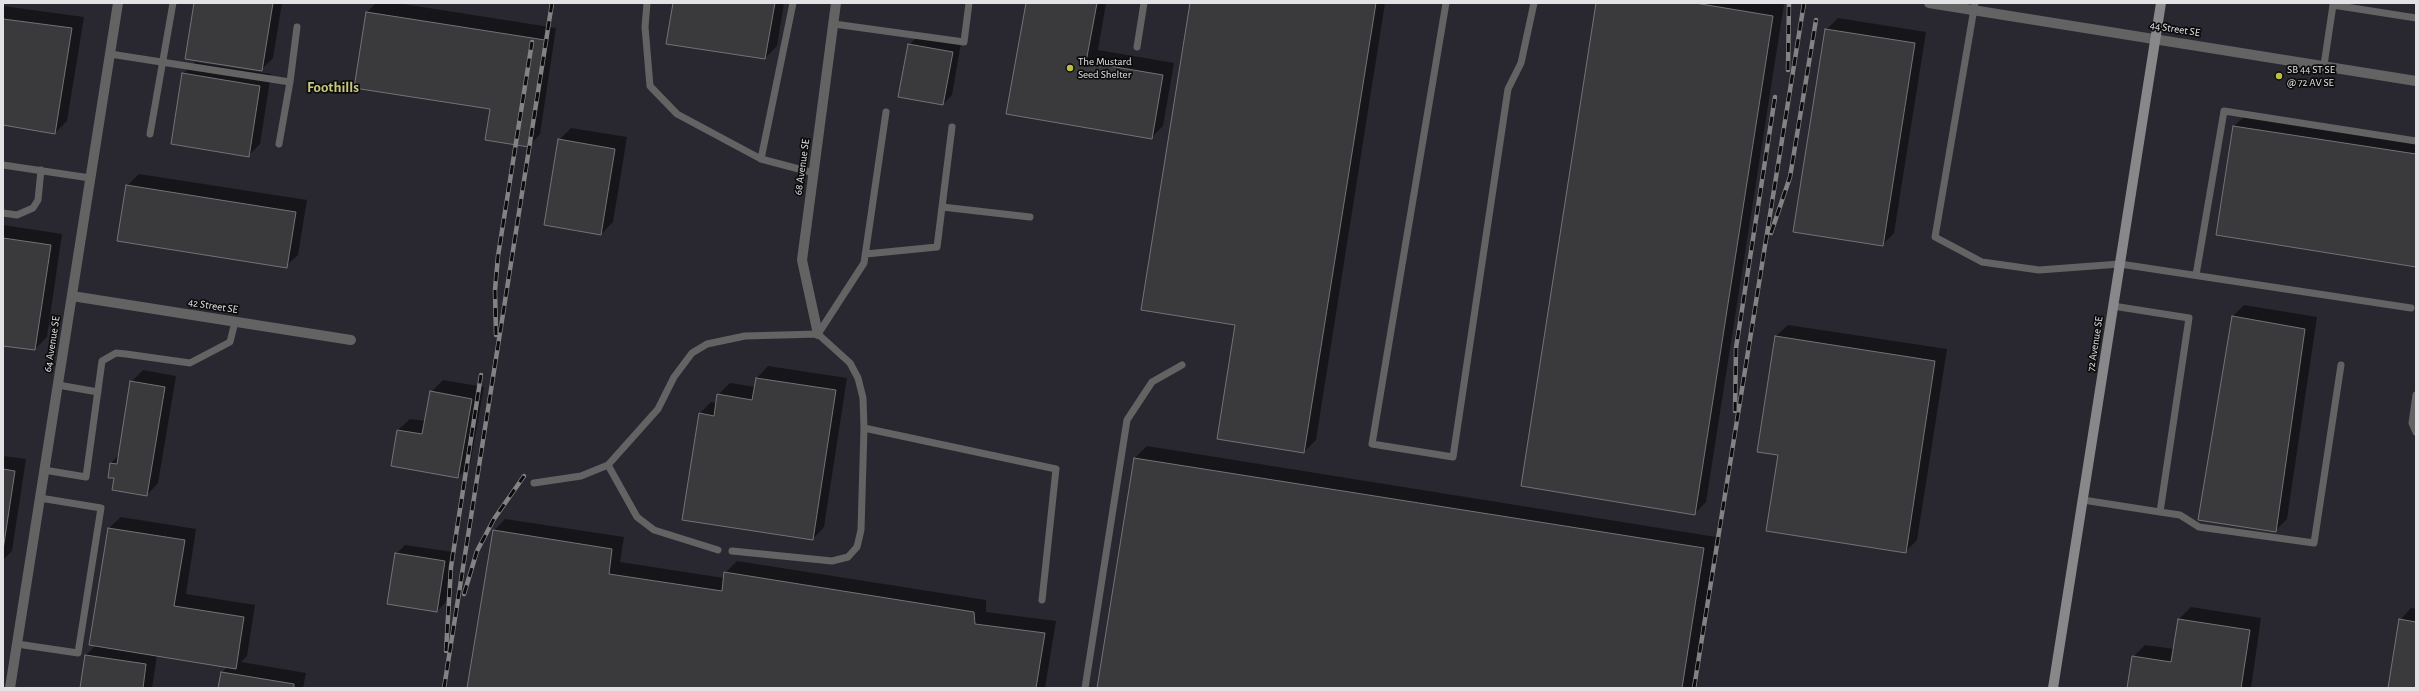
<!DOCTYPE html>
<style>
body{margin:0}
#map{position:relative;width:2419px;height:691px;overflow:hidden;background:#222225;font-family:"Alegreya Sans",sans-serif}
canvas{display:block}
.frame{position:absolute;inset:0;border:4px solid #e3e3e5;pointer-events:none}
</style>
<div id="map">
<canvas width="2419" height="691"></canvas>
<div class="frame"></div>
</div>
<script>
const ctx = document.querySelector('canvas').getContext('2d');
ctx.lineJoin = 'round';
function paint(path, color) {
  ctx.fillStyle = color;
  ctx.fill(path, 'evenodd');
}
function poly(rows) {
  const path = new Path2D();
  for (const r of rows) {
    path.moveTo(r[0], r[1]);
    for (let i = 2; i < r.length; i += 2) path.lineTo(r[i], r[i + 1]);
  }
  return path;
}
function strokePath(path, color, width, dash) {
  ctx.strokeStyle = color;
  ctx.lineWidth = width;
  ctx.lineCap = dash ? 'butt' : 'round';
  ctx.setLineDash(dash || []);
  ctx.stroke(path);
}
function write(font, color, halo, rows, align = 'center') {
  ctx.font = font + ' "Alegreya Sans",sans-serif';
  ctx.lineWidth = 3.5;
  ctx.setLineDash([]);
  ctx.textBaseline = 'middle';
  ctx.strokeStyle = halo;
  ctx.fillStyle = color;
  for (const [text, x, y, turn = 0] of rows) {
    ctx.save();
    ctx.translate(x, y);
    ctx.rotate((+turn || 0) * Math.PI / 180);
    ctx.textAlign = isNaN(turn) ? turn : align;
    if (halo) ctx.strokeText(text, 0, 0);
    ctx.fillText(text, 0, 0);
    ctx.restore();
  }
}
const built = poly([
 [3,3,2416,3,2416,688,3,688]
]);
const shadow = poly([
 [195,3,282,3,273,58,261,70],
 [376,3,397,3,556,28,540,134,529,146,491,108,356,87,367,12],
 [674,3,784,3,777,46,765,58],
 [1027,3,1106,3,1098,50,1174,63,1163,126,1151,138],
 [1191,3,1385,3,1316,440,1304,452,1236,324],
 [1597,3,1784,4,1706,502,1694,514],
 [3,6,84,17,67,121,55,133,3,123],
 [1838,18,1926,32,1894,233,1882,245,1826,30],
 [918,36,961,43,952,95,943,104,909,45],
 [195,62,271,74,260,144,248,156,183,74],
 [2246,115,2416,141,2416,266,2234,126],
 [571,128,627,137,613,222,601,234,559,140],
 [139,174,307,200,298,255,286,266,127,186],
 [3,225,62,234,47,337,35,349,3,345],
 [2244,305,2317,317,2287,519,2275,531,2232,317],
 [1788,325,1947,349,1917,540,1905,552,1779,455,1776,336],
 [768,366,847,378,824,527,813,539,699,414,711,402,717,403,718,395,730,383,755,387,757,378],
 [143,370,176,376,158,483,147,495,115,478,109,477,111,463,119,455,131,382],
 [443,380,484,387,470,465,458,477,398,430,410,419,426,421,431,392],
 [1147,446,1716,537,1692,688,1098,688,1135,458],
 [3,456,26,459,12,551,3,560],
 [121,517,196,529,186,594,255,605,247,656,241,662,306,673,303,688,219,688,222,673,227,667,157,655,152,688,81,688,86,655,96,645,109,528],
 [505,519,624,537,620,562,724,578,725,573,737,561,986,600,986,612,1056,621,1045,688,468,688,494,531],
 [405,545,453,552,446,602,437,611,396,554],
 [2191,607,2261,618,2251,688,2128,688,2133,657,2145,645,2174,649,2179,619],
 [2411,608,2416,609,2416,688,2389,688,2400,620]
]);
const building = poly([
 [194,3,273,3,262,71,185,59,194,3],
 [673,3,775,3,765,59,666,44,673,3],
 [1026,3,1097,3,1086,62,1163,75,1152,139,1006,114,1026,3],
 [1190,3,1376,3,1304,453,1217,439,1235,325,1141,310,1190,3],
 [1596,3,1695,3,1773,16,1695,515,1521,486,1596,3],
 [366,12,545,40,529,147,485,140,490,109,354,88,366,12],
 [3,19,72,28,55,134,3,125,3,19],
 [1825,29,1915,43,1883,246,1793,232,1825,29],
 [908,44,953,52,943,105,898,97,908,44],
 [182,73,260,86,249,157,171,144,182,73],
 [2233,126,2416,154,2416,267,2216,235,2233,126],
 [558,139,615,149,601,235,544,225,558,139],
 [126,185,296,212,287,268,117,241,126,185],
 [3,238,51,245,35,350,3,346,3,238],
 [2232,316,2305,329,2276,532,2198,520,2232,316],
 [1775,336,1935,361,1906,553,1766,531,1778,455,1757,452,1775,336],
 [756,378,836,390,813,540,682,520,699,413,714,416,717,394,752,400,756,378],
 [130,381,165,387,147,496,112,490,114,478,108,478,110,463,117,464,130,381],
 [430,391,472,399,458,478,391,466,397,430,422,434,430,391],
 [1134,458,1704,548,1682,688,1097,688,1134,458],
 [3,469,15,471,3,550,3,469],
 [108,528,185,540,174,606,244,617,236,669,89,645,108,528],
 [493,530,612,549,609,574,722,591,724,572,974,612,975,624,1045,633,1036,688,467,688,493,530],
 [395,553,445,561,437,612,387,604,395,553],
 [2178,619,2250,630,2241,688,2127,688,2132,656,2171,662,2178,619],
 [2399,619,2416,622,2416,688,2388,688,2399,619],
 [85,655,146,664,143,688,80,688,85,655],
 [221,672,294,684,294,688,218,688,221,672]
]);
const lane = poly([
 [647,3,645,27,650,86,677,114,761,159,814,173],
 [1446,3,1372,444,1453,457,1508,89,1521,63,1534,3],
 [1975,3,1935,237,1982,262,2039,270,2120,264,2411,308],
 [834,24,964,42,969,3],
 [1137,47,1144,3],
 [110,54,290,82,297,27],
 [2324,65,2333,5,2416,18],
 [150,134,173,3],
 [279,144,290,82],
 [761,159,793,3],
 [3,165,90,178],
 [942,207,1030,217],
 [3,213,17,215,33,208,38,200,41,170],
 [866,254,937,247,952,127],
 [2196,275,2224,111,2416,141],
 [818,334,864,263,886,112],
 [58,385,98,392],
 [2416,395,2412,423,2416,432],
 [608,465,637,517,654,530,718,550],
 [44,470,86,477,102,361,116,353,126,354,190,363,230,342,235,322],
 [534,483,581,476,608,465,658,409,674,377,692,353,707,344,745,336,818,334,850,363,858,378,863,398,864,428,1056,469,1042,600],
 [2083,500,2160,512,2189,318,2113,306],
 [2160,512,2180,515,2199,527,2314,543,2341,365],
 [732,551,832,561,848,557,857,547,861,530,864,428],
 [17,644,78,653,101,508,40,498],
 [1085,688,1127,420,1152,382,1182,365]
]);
const street = poly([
 [1929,3,2416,81],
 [72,296,351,340],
 [818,334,802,260,836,3],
 [10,688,118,3]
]);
const secondary = poly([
 [2053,688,2161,3]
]);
const rail = poly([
 [1788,70,1789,3],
 [1771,233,1790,177,1816,20],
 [496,335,495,290,498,256,532,42],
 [1735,411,1736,348,1775,97],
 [464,594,477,551,494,519,524,476],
 [446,651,451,567,481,375],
 [444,688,552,3],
 [1694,688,1804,3]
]);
const markers = [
 [1070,68,4,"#bebf42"],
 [2279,76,4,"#bebf42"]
];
const streetNames = [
 ["44 Street SE",2175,29,9],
 ["68 Avenue SE",802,167,-82],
 ["42 Street SE",213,306,9],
 ["64 Avenue SE",52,344,-81],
 ["72 Avenue SE",2095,344,-81]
];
const poiNames = [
 ["The Mustard",1078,62],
 ["Seed Shelter",1078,75],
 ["SB 44 ST SE",2287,70],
 ["@ 72 AV SE",2287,83]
];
const districtNames = [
 ["Foothills",333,87]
];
paint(built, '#292831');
paint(shadow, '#0007');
paint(building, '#3a3a3d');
strokePath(building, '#737376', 1);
strokePath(lane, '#636364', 7);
strokePath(street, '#636364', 10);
strokePath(secondary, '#88878a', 10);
strokePath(rail, '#838386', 4.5);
strokePath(rail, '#0c0c0d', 3, [9]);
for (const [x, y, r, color] of markers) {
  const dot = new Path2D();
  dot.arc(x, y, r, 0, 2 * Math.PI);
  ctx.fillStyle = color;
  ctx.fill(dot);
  strokePath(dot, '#0c0c0d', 1.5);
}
write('11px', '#e3e3e5', '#0c0c0d', streetNames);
write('11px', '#e3e3e5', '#0c0c0d', poiNames, 'left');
write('bold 15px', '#c6c87b', '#0c0c0d', districtNames);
</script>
